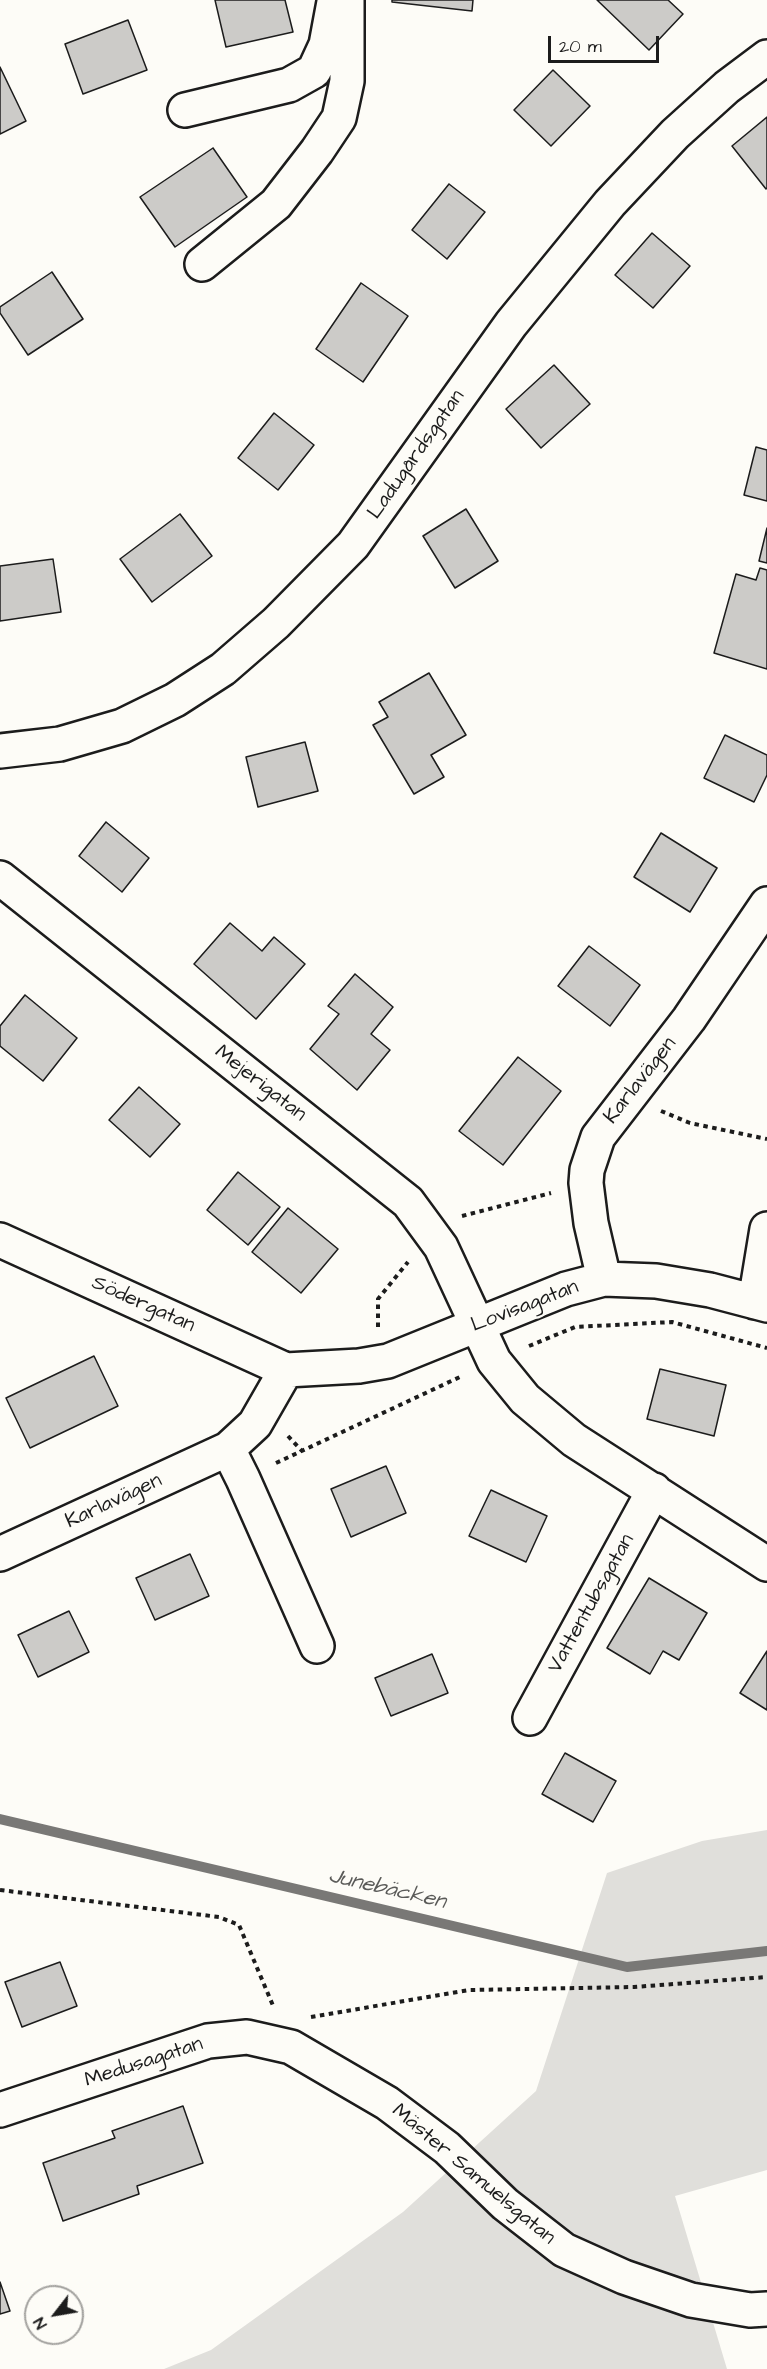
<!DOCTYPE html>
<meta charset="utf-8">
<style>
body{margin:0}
#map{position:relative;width:767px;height:2369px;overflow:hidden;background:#fdfcf7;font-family:"Architects Daughter",sans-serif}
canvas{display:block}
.north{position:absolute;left:24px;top:2285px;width:60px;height:60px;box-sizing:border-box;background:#fdfcf7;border:2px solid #a3a29f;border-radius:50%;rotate:239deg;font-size:16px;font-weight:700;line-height:24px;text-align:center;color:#1c1c1c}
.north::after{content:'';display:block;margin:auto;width:21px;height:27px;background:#1c1c1c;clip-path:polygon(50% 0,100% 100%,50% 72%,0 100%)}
.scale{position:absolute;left:548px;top:36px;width:111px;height:27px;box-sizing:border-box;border:3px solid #1c1c1c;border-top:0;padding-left:8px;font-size:18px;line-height:21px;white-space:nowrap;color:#1c1c1c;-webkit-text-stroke:4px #fdfcf7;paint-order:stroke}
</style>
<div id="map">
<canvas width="767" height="2369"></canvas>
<div class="north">N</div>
<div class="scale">20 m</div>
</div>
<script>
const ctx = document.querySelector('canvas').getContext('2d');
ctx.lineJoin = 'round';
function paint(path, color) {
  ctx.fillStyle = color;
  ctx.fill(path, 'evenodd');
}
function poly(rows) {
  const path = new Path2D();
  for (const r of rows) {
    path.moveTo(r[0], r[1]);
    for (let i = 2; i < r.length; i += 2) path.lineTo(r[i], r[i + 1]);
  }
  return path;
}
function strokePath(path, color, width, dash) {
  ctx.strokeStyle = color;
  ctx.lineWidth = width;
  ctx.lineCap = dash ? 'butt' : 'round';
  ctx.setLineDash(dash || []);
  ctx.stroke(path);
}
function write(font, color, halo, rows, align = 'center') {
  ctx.font = font + ' "Architects Daughter",sans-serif';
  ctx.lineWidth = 4.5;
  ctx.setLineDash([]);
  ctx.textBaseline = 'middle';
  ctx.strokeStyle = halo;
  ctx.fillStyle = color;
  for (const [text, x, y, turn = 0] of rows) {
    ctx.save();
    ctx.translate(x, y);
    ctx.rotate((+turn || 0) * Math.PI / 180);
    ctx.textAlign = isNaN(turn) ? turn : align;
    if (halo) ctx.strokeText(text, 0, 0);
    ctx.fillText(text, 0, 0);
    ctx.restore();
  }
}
const green = poly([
 [767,1830,767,2170,675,2196,727,2369,164,2369,211,2350,403,2212,536,2091,607,1873,702,1841]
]);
const stream = poly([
 [0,1819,627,1967,767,1951]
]);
const building = poly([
 [215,0,285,0,293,32,226,47,215,0],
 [392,0,473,0,472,11,392,2,392,0],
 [597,0,668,0,683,14,649,50,597,0],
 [128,20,147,70,83,94,65,44,128,20],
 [0,67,26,121,0,134,0,67],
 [553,70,590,106,551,146,514,110,553,70],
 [767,117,767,188,766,189,732,146,767,117],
 [213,148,247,197,175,247,140,197,213,148],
 [449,184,485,212,447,259,412,230,449,184],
 [652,233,690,266,653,308,615,275,652,233],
 [52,272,83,319,28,355,0,313,0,307,52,272],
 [361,283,408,316,363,382,316,349,361,283],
 [554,365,590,404,541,448,506,409,554,365],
 [274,413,314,445,278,490,238,458,274,413],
 [756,447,767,450,767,501,744,495,756,447],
 [466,509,498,561,455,588,423,536,466,509],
 [180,514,212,556,152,602,120,559,180,514],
 [767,528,767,563,759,561,767,528],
 [53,559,61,612,0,621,0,566,53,559],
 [760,568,767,570,767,669,714,653,736,574,756,580,760,568],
 [429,673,466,735,431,755,444,777,414,794,373,725,388,717,379,702,429,673],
 [725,735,767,755,767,775,754,802,704,778,725,735],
 [305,742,318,791,258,807,246,757,305,742],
 [106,822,149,858,122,892,79,856,106,822],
 [661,833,717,868,690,912,634,877,661,833],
 [230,923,262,951,274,937,305,964,256,1019,194,964,230,923],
 [589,946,640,985,610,1026,558,986,589,946],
 [355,974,393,1007,371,1034,390,1050,357,1090,310,1049,339,1014,328,1006,355,974],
 [25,995,77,1038,43,1081,0,1046,0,1026,25,995],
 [518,1057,561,1091,503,1165,459,1131,518,1057],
 [139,1087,180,1124,150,1157,109,1120,139,1087],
 [238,1172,280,1207,248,1245,207,1210,238,1172],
 [288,1208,338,1249,301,1293,252,1252,288,1208],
 [94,1356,118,1406,30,1448,6,1398,94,1356],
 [660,1369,726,1385,714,1436,647,1419,660,1369],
 [386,1466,406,1513,351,1537,331,1489,386,1466],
 [491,1490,547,1516,526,1562,469,1536,491,1490],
 [190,1554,209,1596,155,1620,136,1578,190,1554],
 [649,1578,707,1613,679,1660,663,1651,650,1674,607,1648,649,1578],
 [69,1611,89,1652,38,1677,18,1635,69,1611],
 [767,1651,767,1710,740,1693,767,1651],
 [432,1654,448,1693,391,1716,375,1678,432,1654],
 [565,1753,616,1781,593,1822,542,1794,565,1753],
 [60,1962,77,2006,22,2027,5,1982,60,1962],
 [183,2106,203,2163,137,2186,139,2194,63,2221,43,2163,115,2138,112,2131,183,2106],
 [0,2282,10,2311,0,2314,0,2282]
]);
const path = poly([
 [661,1111,690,1123,767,1139],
 [462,1216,551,1193],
 [378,1327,378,1299,408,1262],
 [529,1346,575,1327,672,1322,767,1348],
 [288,1436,302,1451],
 [276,1463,462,1376],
 [0,1890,219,1917,239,1925,274,2008],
 [311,2017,469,1990,634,1987,767,1977]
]);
const minor = poly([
 [185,110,289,85,314,71,326,45,334,2],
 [202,264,276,204,317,151,339,118,347,81,347,0],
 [0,751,60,744,122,726,175,700,223,669,276,623,353,545,511,324,610,203,675,134,727,87,767,57],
 [0,878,408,1202,441,1247,494,1361,525,1399,574,1440,767,1564],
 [0,1240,286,1370,359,1366,388,1361,566,1289,604,1279,656,1281,710,1290,767,1305],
 [604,1279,591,1223,586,1183,587,1170,598,1137,689,1019,767,904],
 [755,1302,767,1229],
 [228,1449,243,1479,317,1646],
 [0,1554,228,1449,255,1424,286,1370],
 [530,1718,654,1490],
 [0,2110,208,2041,247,2037,291,2047,387,2103,447,2148,505,2204,564,2250,624,2277,691,2300,750,2310,767,2309]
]);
const streetNames = [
 ["Ladugårdsgatan",417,455,-55],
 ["Karlavägen",641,1081,-52],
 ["Mejerigatan",260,1084,38],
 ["Södergatan",143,1305,24],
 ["Lovisagatan",525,1307,-21],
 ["Karlavägen",114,1502,-25],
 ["Vattentubsgatan",592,1604,-61],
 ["Medusagatan",144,2063,-18],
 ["Mäster Samuelsgatan",473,2175,40]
];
const waterNames = [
 ["Junebäcken",387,1890,13]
];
paint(green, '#e0dfdb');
strokePath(stream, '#797876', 10);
paint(building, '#cccbc8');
strokePath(building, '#1c1c1c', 1.5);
strokePath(minor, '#1c1c1c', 38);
strokePath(path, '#1c1c1c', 4, [4.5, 4.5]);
strokePath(minor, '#fdfcf7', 33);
write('21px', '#1c1c1c', '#fdfcf7', streetNames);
write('italic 22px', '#5a5a58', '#fdfcf7', waterNames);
</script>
